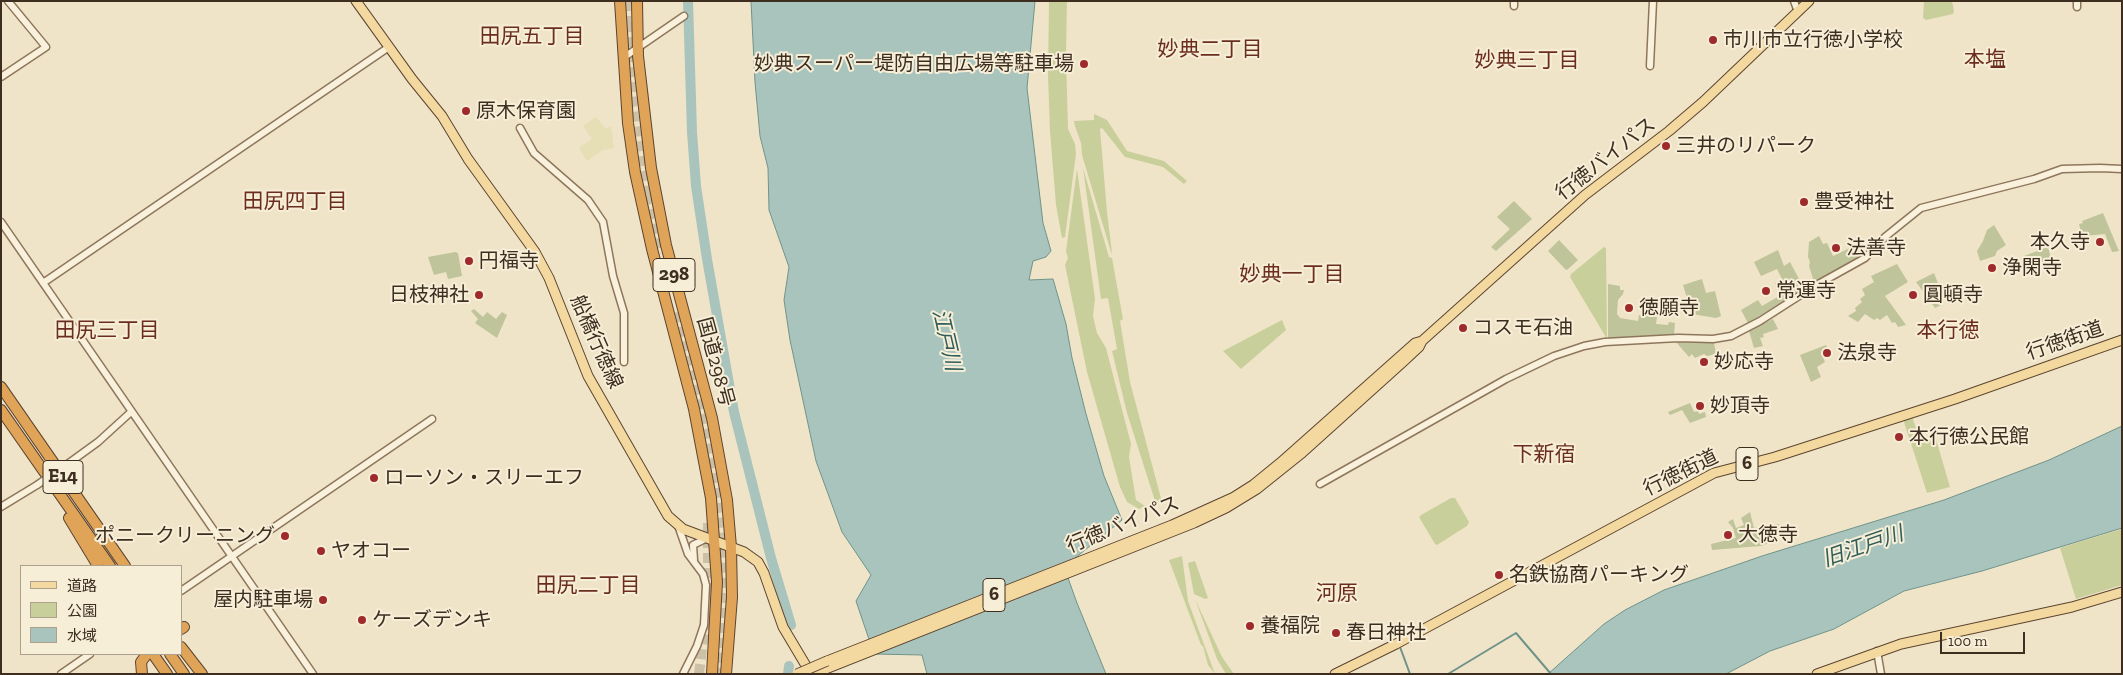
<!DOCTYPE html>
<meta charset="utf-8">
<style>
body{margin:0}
#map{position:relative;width:2123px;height:675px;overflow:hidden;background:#f0e4c8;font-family:"Zilla Slab","Noto Sans JP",serif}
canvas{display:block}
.frame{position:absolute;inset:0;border:2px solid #3d2e20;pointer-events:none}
.legend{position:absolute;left:20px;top:565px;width:162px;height:90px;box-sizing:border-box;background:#f7eed8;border:1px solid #ada18e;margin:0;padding:6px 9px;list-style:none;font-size:15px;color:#3d2e20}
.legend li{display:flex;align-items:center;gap:10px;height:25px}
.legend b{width:25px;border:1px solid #ada18e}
.scale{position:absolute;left:1940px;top:632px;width:85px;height:22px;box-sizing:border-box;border:2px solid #3d2e20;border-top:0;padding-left:6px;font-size:15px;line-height:18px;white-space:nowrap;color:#3d2e20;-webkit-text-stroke:4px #f7eed8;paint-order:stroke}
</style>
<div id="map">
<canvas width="2123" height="675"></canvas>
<div class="frame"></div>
<ul class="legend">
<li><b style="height:6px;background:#f3d9a0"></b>道路</li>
<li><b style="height:14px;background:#c9cf9b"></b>公園</li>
<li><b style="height:14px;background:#a9c4bc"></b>水域</li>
</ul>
<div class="scale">100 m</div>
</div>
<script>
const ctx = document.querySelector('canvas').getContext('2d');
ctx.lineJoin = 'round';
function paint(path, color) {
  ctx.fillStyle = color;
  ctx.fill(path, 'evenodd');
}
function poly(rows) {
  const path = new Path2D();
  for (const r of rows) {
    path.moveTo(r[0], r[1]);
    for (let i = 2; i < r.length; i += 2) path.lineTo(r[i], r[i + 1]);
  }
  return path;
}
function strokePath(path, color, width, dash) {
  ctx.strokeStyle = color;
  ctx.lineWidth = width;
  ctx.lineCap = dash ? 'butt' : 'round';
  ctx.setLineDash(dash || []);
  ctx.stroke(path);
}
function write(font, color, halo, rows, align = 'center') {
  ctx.font = font + ' "Zilla Slab","Noto Sans JP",serif';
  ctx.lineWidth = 4;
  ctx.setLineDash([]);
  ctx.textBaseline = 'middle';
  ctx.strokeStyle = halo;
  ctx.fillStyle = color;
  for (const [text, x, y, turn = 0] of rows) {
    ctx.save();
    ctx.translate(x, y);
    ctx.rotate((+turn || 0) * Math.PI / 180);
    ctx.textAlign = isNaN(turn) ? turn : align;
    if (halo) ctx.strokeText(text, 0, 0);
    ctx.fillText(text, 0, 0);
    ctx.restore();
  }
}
const farmland = poly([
 [596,117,606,129,611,126,614,148,603,150,587,161,579,148,592,139,583,126]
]);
const green = poly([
 [1049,1,1067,1,1066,56,1068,129,1075,144,1076,154,1065,237,1062,238,1056,205,1050,131,1048,76],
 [1924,1,1952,1,1954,11,1953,14,1926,20,1923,18],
 [1094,114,1107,120,1127,151,1164,161,1187,181,1184,184,1163,167,1125,157,1102,128,1100,129,1107,212,1112,253,1111,252,1082,155,1081,143,1075,126,1074,121,1094,120],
 [1083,168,1109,257,1112,258,1123,319,1120,321,1130,382,1162,502,1156,504,1127,413,1112,351,1117,349,1108,298,1101,299],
 [1077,169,1095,299,1093,316,1097,333,1106,348,1131,444,1129,457,1136,500,1145,506,1139,509,1127,502,1120,487,1087,372,1065,265,1068,258,1066,251],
 [1604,247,1606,248,1607,339,1570,277,1571,274],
 [1282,320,1286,330,1241,369,1223,351],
 [1912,416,1921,443,1936,439,1950,487,1927,493,1903,419],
 [1451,498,1455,498,1469,522,1467,526,1437,545,1435,544,1419,517,1421,515],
 [2122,529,2122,585,2076,599,2060,548],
 [1182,556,1188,601,1215,674,1208,665,1203,646,1201,645,1169,560],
 [1195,561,1208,598,1205,599,1194,594,1188,563],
 [1195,599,1222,657,1234,674,1226,674,1217,659]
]);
const cemetery = poly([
 [1514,201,1532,219,1496,251,1491,247,1510,229,1497,217],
 [2103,213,2116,244,2119,251,2112,252,2105,234,2082,236,2079,224,2083,223,2082,221],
 [1994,225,2006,245,1997,251,1995,256,1980,261,1977,251,1983,241,1987,230],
 [1819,236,1823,244,1827,243,1833,256,1854,246,1863,245,1871,248,1860,258,1814,282,1809,266,1810,262,1808,257,1809,242],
 [1559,240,1578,260,1567,270,1565,269,1548,251],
 [2048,247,2051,258,2043,260,2043,263,2038,264,2039,268,2025,269,2024,256],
 [1778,250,1784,266,1790,262,1804,288,1748,323,1741,310,1758,300,1762,306,1781,295,1775,283,1782,279,1777,269,1761,276,1754,262],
 [455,252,458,253,462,276,448,279,446,272,434,275,428,257],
 [1897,264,1908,282,1885,296,1906,325,1898,327,1895,322,1892,323,1887,315,1880,320,1877,318,1874,320,1865,314,1858,322,1848,316,1856,311,1855,308,1862,302,1860,299,1865,295,1862,289,1874,282,1871,276],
 [1934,273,1944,299,1941,305,1935,308,1916,282],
 [1702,279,1706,293,1715,291,1721,316,1716,318,1692,314,1683,285],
 [1608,284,1620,286,1620,290,1624,290,1623,294,1618,300,1617,314,1620,318,1638,321,1639,315,1657,317,1656,324,1668,325,1669,322,1675,323,1674,335,1608,339],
 [474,309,483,317,487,312,496,319,502,312,507,315,497,338,475,323,478,319,471,311],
 [1773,319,1778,329,1763,334,1764,337,1760,338,1763,346,1754,348,1749,331],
 [1676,342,1714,343,1716,354,1707,356,1704,354,1695,358,1692,354,1689,357],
 [1826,345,1828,349,1821,353,1825,362,1817,367,1821,377,1811,382,1800,355],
 [1690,403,1694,412,1698,411,1699,414,1705,412,1706,417,1690,423,1682,410,1670,415,1668,412],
 [1750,512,1754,528,1779,524,1782,534,1777,538,1777,540,1761,546,1712,550,1711,544,1736,538,1733,528,1728,522,1733,519,1736,528,1744,525,1741,518]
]);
const water = poly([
 [751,1,1035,1,1027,88,1043,223,1051,251,1046,257,1033,261,1029,280,1053,279,1066,324,1072,358,1086,414,1104,476,1122,520,1064,567,1077,603,1106,674,927,674,922,655,874,654,856,601,871,575,842,532,816,461,790,340,784,300,789,267,769,210,768,168,760,136,755,82,751,1],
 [2122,426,2122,528,1982,571,1904,591,1834,629,1770,651,1726,674,1548,674,1604,624,1625,610,1664,590,1762,556,1944,500,2049,460,2122,426]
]);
const stream = poly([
 [1400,647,1410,674],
 [1448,674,1516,633,1551,674]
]);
const river = poly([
 [688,1,692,132,696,186,707,259,734,412,771,558,791,625],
 [788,674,789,666]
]);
const highwayTunnel = poly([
 [626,1,626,30],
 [632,22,637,105],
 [631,97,646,202],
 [650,194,663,253],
 [674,313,702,420,712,469,720,527,722,573,721,619,716,674],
 [708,593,708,518],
 [699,674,705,623]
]);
const minor = poly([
 [1514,1,1514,6],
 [1794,1,1798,12],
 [2077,7,2077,1],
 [623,58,684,16],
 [1650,66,1653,1],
 [1,77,46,47,8,1],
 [520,128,534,153,588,200,603,222,613,276,624,313,624,362],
 [1,222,313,674],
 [43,283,389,47],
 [69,463,98,442,131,412],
 [1320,484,1506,379,1554,356,1584,346,1605,342,1678,338,1713,339,1731,336,1760,321,1813,287,1865,258,1885,237,1921,208,2034,179,2062,169,2100,168,2122,169],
 [1,507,37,485],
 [679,528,688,554,703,574,706,585,704,625,697,646,683,674],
 [694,560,693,545,707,538],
 [181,591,432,419],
 [1877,651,1881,674],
 [61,674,90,654]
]);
const major = poly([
 [356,1,412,79,442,116,468,159,535,252,549,278,588,376,668,516,683,529,744,552,758,562,764,573,783,627,811,674],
 [827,661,1172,525,1234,497,1253,485,1280,463,1415,343,1422,341],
 [813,674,1194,523,1226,508,1257,489,1302,453,1403,362,1419,347,1422,341,1585,195,1669,131,1703,102,1809,1],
 [1335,674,1396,644,1714,473,1775,457,1955,399,2122,340],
 [1817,674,1901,644,2072,607,2122,592]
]);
const highway = poly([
 [620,1,628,123,635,172,652,249,694,409,711,498,717,582,712,674],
 [637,1,638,56,651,168,666,245,712,418,727,500,731,547,732,597,726,674],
 [1,387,125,566],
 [1,410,110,566],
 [69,518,98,566],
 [181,629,184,627],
 [181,647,202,674],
 [153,654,167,674],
 [170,654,184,674],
 [142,674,141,662,147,654]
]);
const minorBridge = poly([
 [37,485,69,463]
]);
const majorBridge = poly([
 [797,674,827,661]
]);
const markers = [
 [1713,40,5,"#9e2a2b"],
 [1084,64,5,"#9e2a2b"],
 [466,111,5,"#9e2a2b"],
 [1666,146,5,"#9e2a2b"],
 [1804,202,5,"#9e2a2b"],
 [2100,242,5,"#9e2a2b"],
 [1836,248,5,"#9e2a2b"],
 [469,261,5,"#9e2a2b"],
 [1992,268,5,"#9e2a2b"],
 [1766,291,5,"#9e2a2b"],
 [479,295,5,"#9e2a2b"],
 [1913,295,5,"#9e2a2b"],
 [1629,308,5,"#9e2a2b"],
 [1463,328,5,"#9e2a2b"],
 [1827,353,5,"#9e2a2b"],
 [1704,362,5,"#9e2a2b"],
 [1700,406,5,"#9e2a2b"],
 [1899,437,5,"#9e2a2b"],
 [374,478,5,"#9e2a2b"],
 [1728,535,5,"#9e2a2b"],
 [285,536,5,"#9e2a2b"],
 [321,551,5,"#9e2a2b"],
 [1499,575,5,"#9e2a2b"],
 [323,600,5,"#9e2a2b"],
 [362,620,5,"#9e2a2b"],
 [1250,626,5,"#9e2a2b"],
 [1336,633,5,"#9e2a2b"]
];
const shields = [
 [674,275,42],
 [1747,464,22],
 [63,477,40],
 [994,595,22]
];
const shieldNames = [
 ["298",674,275],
 ["6",1747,464],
 ["E14",63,477],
 ["6",994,595]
];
const poiNames = [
 ["市川市立行徳小学校",1723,40],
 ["妙典スーパー堤防自由広場等駐車場",1074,64,"right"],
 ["原木保育園",476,111],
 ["三井のリパーク",1676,146],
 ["豊受神社",1814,202],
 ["本久寺",2090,242,"right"],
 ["法善寺",1846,248],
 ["円福寺",479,261],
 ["浄閑寺",2002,268],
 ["常運寺",1776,291],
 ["日枝神社",469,295,"right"],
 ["圓頓寺",1923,295],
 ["徳願寺",1639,308],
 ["コスモ石油",1473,328],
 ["法泉寺",1837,353],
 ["妙応寺",1714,362],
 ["妙頂寺",1710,406],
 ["本行徳公民館",1909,437],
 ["ローソン・スリーエフ",384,478],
 ["大徳寺",1738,535],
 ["ポニークリーニング",275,536,"right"],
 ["ヤオコー",331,551],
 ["名鉄協商パーキング",1509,575],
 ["屋内駐車場",313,600,"right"],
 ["ケーズデンキ",372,620],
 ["養福院",1260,626],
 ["春日神社",1346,633]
];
const streetNames = [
 ["行徳バイパス",1606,159,-38],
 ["行徳街道",2065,341,-19],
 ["船橋行徳線",596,342,66],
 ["国道298号",715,362,75],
 ["行徳街道",1681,473,-26],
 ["行徳バイパス",1123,525,-22]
];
const neighbourhoodNames = [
 ["田尻五丁目",532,37],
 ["妙典二丁目",1210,50],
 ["本塩",1985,60],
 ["妙典三丁目",1527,61],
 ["田尻四丁目",295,202],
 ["妙典一丁目",1292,275],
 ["田尻三丁目",107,331],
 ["本行徳",1948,331],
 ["下新宿",1544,455],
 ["田尻二丁目",588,586],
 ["河原",1337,594]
];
const waterNames = [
 ["江戸川",946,340,77],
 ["旧江戸川",1863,547,-19]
];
paint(farmland, '#e6deb5');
paint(green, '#c9cf9b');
paint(cemetery, '#bfc49a');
paint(water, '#a9c4bc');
strokePath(water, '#6f938a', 1);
strokePath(stream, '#6f938a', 2);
strokePath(river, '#a9c4bc', 10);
strokePath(highwayTunnel, '#ccc0a6', 10, [10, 5]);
strokePath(minor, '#8d765c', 9);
strokePath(major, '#5b4430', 11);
strokePath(highway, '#5b4430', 12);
strokePath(minor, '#faf1dc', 6);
strokePath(major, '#f3d9a0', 9);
strokePath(highway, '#e0a458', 10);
strokePath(minorBridge, '#8d765c', 9, []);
strokePath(majorBridge, '#5b4430', 11, []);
strokePath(minorBridge, '#faf1dc', 6);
strokePath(majorBridge, '#f3d9a0', 9);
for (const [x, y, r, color] of markers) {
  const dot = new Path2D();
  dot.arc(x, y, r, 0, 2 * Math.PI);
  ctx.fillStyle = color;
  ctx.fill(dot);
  strokePath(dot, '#f7eed8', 2);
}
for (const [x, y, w] of shields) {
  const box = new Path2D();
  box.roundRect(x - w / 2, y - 16.5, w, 33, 4);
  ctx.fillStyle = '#f7eed8';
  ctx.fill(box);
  strokePath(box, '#3d2e20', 1);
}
write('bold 19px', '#3d2e20', null, shieldNames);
write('20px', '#3d2e20', '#f7eed8', poiNames, 'left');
write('20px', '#3d2e20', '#f7eed8', streetNames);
write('21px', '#6b2e1e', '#f7eed8', neighbourhoodNames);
write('italic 21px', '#2f5d5a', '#f7eed8', waterNames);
</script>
